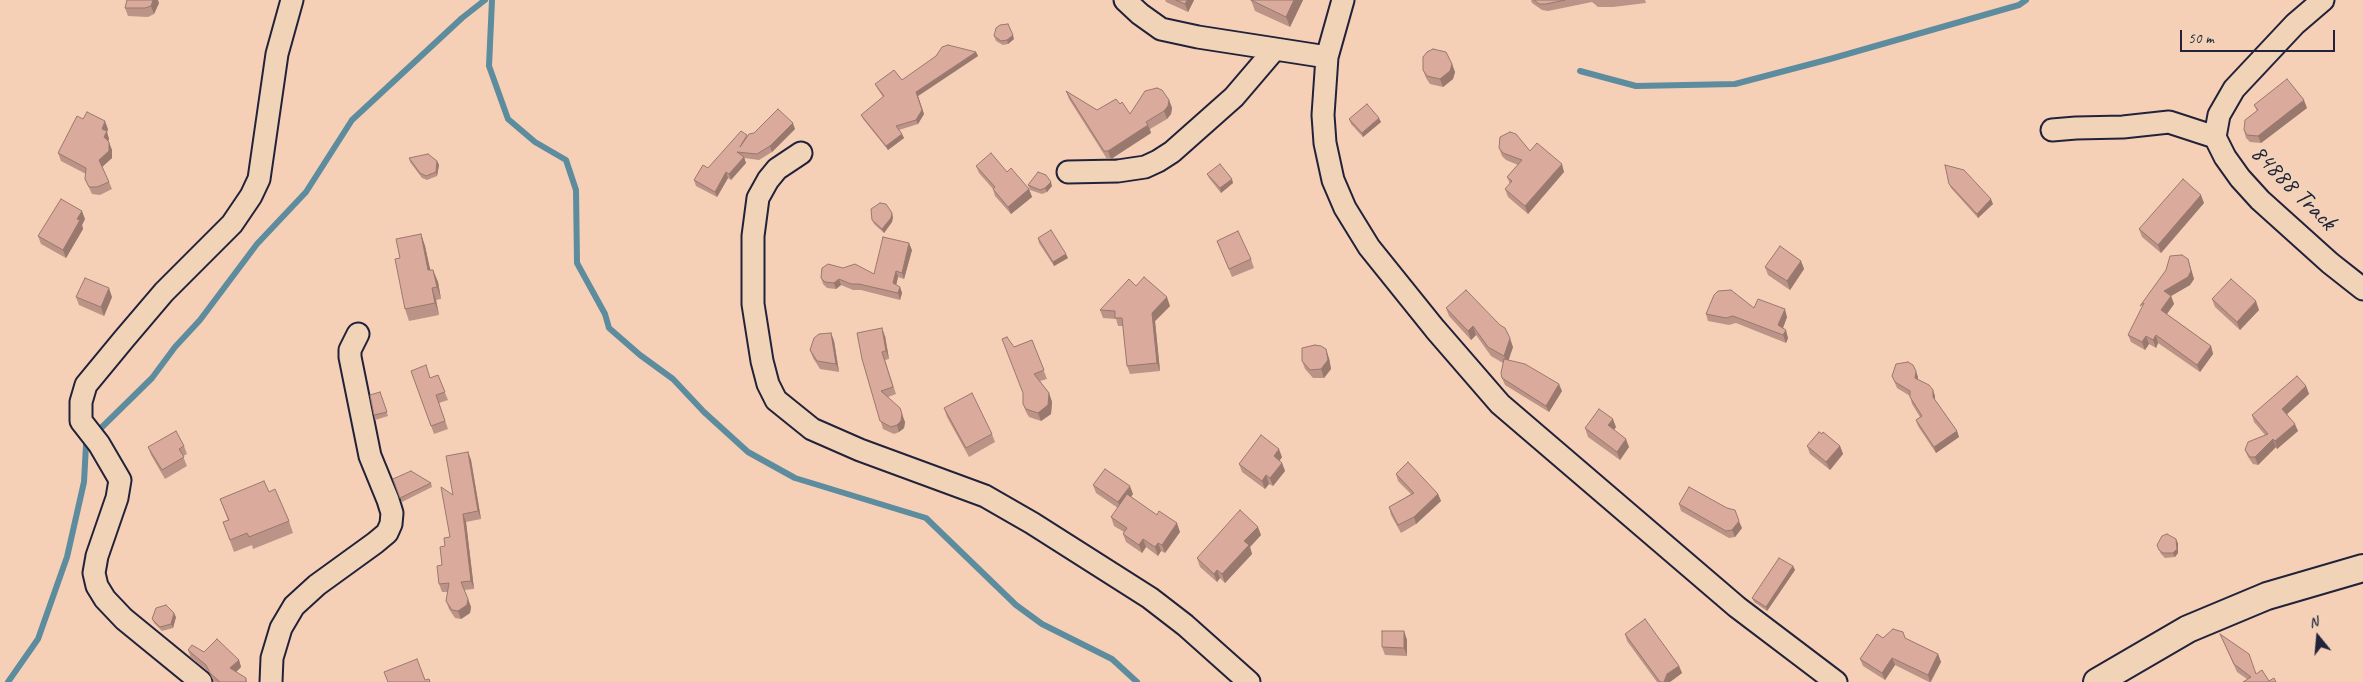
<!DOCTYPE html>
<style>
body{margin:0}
#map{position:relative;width:2363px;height:682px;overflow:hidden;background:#f5d0b6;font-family:Caveat,sans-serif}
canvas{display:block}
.north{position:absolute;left:2293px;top:612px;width:50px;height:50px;-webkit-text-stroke:4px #f1d4b8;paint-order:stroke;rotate:343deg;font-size:14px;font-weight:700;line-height:20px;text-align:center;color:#22223b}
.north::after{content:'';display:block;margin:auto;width:18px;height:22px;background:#22223b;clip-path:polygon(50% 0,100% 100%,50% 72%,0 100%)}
.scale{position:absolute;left:2180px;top:30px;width:155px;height:22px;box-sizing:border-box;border:2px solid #22223b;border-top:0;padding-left:6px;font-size:15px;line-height:18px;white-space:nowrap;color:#22223b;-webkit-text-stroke:4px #f1d4b8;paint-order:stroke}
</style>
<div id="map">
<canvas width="2363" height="682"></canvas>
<div class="north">N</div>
<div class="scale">50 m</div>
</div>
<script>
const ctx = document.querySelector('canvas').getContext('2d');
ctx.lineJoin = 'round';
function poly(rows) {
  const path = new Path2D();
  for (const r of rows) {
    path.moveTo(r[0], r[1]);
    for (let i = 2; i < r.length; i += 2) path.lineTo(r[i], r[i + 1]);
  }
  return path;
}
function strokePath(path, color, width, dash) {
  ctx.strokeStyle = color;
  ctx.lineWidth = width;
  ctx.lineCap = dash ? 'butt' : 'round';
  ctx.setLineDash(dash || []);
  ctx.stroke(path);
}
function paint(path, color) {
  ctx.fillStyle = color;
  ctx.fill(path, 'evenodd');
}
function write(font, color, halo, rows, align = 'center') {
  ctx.font = font + ' Caveat,sans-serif';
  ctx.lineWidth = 4.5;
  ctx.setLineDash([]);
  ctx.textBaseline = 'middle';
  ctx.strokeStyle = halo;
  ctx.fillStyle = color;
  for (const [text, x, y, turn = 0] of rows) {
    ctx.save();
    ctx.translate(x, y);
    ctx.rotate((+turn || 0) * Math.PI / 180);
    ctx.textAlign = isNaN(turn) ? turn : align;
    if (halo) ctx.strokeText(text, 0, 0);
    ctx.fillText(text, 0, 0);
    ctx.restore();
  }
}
const stream = poly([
 [492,0,489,66,508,119,535,142,566,160,576,190,577,263,605,314,609,328,640,355,673,379,704,412,748,452,795,478,926,518,1016,605,1042,624,1112,659,1137,682],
 [1580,71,1636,86,1735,84,1830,59,2019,5,2026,0],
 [97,432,152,378,175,347,200,320,257,244,306,192,352,120,462,18,485,0],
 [8,682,38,639,67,557,84,482,86,445]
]);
const minor = poly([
 [1125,0,1140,14,1161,29,1198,37,1327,57],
 [1343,0,1327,57,1323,115,1325,143,1333,180,1345,208,1369,247,1435,329,1500,404,1737,607,1836,682],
 [2323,0,2295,24,2234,89,2219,115,2215,137,2225,157,2240,178,2260,200,2330,263,2363,289],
 [2052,130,2076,128,2123,127,2169,122,2215,137],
 [801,153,777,169,768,180,758,198,753,236,753,304,762,361,768,384,776,400,812,429,860,450,985,496,1032,523,1150,598,1185,625,1249,682],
 [1068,172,1118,171,1145,167,1158,161,1172,152,1234,97,1275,49],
 [201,682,124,619,105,599,97,586,94,573,97,556,117,498,120,480,99,444,81,421,81,402,86,385,124,339,164,292,232,224,251,196,259,179,277,54,292,0],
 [271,682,272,658,281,628,294,606,317,585,375,543,387,533,391,524,392,513,388,500,370,456,350,357,350,350,358,334]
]);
const tertiary = poly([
 [2097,682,2188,629,2267,596,2363,568]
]);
const wall = poly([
 [1165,0,1194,0,1188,12,1166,2],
 [1251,0,1303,0,1290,27,1255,11],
 [1531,0,1645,0,1646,3,1613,7,1598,7,1592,2,1548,11,1542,10,1532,3],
 [159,3,154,14,148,17,128,16,125,8],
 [994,36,1014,39,1008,44,1003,45,996,41],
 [976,52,978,56,918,96,924,114,918,124,899,130,904,138,888,150,863,119,861,115,883,97,877,88,875,84,902,80],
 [1452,64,1455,72,1453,79,1443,87,1430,84,1426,78,1423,70],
 [1066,91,1097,110,1120,104,1130,114,1169,100,1172,108,1171,114,1167,119,1150,129,1151,133,1111,159,1107,159,1069,99],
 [2254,105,2307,108,2261,143,2250,142,2246,138,2244,130,2257,111],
 [83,119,108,129,107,132,109,139,108,142,112,150,112,158,102,167,109,182,112,189,100,195,92,194,85,179,86,174,61,161,58,153],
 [1349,119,1381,122,1363,137,1351,124],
 [795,129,772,152,759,160,744,158,746,163,731,180,728,178,717,197,696,186,694,180,708,168,747,137],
 [1499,148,1530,151,1564,172,1528,214,1508,197,1505,189,1510,184,1507,177,1518,165,1506,160,1502,156],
 [409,158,437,161,439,165,437,176,427,180,422,178,410,162],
 [976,166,1007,172,1029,189,1032,197,1011,214,995,196,993,189,979,173],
 [1207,174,1233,183,1221,193,1209,178],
 [1949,184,1993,204,1978,218,1951,188],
 [1028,185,1052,186,1047,192,1042,194,1030,190],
 [2204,203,2161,253,2142,237,2139,229],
 [893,217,892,222,884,233,874,224,872,220],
 [85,219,82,225,83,229,66,258,41,244,38,236],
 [421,234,425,246,430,270,433,270,438,282,441,299,436,300,439,315,409,321,405,309,400,258],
 [1038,238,1068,258,1054,266,1039,243],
 [1217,241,1251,259,1254,268,1232,277],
 [912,250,904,279,898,277,896,285,900,287,902,293,900,300,861,290,853,290,841,285,836,289,827,288,823,284,821,278,843,268,874,274],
 [2188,259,2194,279,2190,285,2171,296,2174,304,2167,314,2211,346,2213,354,2200,372,2158,343,2156,348,2149,344,2145,350,2131,342,2128,335],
 [1801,261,1804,269,1790,290,1768,275,1765,267],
 [1136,286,1170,306,1155,321,1160,371,1130,374,1127,366,1123,326,1118,326,1116,319,1103,318,1100,310],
 [76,297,112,297,104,316,79,305],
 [2212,299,2259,310,2240,330,2215,307],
 [1446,308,1513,347,1508,360,1562,391,1549,412,1505,385,1502,378,1503,363,1491,356,1476,335,1471,340,1449,316],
 [1754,308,1787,317,1783,328,1788,338,1786,343,1736,323,1729,325,1708,321,1706,314],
 [831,333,834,341,839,372,820,369,813,358,810,350],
 [885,336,889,359,885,360,896,394,888,397,905,422,904,428,899,432,894,434,883,429,862,359],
 [1032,340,1047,379,1040,381,1049,393,1052,402,1051,414,1041,421,1029,417,1026,412,1023,404,1023,393,1014,347],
 [1329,358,1331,369,1324,378,1313,378,1305,369,1302,361],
 [411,371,430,378,438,375,448,400,439,403,448,429,434,434],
 [1892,376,1918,377,1918,379,1935,396,1935,400,1957,431,1959,437,1936,453,1918,426,1916,420,1920,417,1912,404,1910,396,1897,388],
 [2306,386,2309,394,2287,414,2298,431,2277,449,2276,447,2258,465,2253,464,2248,457,2245,450,2265,435,2254,422,2252,415],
 [380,392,388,416,375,420,374,415],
 [944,408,992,434,995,442,969,457,947,417],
 [1616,427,1614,430,1629,447,1620,460,1588,437,1585,428],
 [184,446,187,454,183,456,187,466,165,479,151,455,148,447],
 [1807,446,1840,446,1843,454,1830,470,1810,454],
 [468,452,471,460,481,519,466,522,474,589,464,590,471,607,470,613,461,619,455,618,449,609,446,601,448,592,442,592,439,584,445,546,450,537,453,495],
 [1282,457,1279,461,1282,463,1285,471,1273,486,1269,484,1265,489,1242,472,1239,464],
 [1396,474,1438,494,1441,501,1416,524,1401,533,1391,515,1389,507,1411,494,1398,481],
 [393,479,431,483,432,487,402,502],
 [1093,485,1133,494,1131,497,1180,532,1165,553,1161,551,1158,556,1146,547,1142,553,1126,542,1123,534,1124,532,1114,526,1111,517,1118,508,1096,493],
 [269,492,289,521,293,533,253,549,252,545,234,552,223,522,228,520,220,499],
 [1679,504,1742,528,1735,537,1729,538,1681,511],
 [1261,535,1250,547,1252,554,1225,583,1220,578,1217,582,1200,567,1197,558],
 [2178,543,2178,553,2175,557,2165,558,2161,554,2157,545],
 [1793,566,1795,570,1767,611,1754,602,1752,598],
 [176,617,173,628,162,631,154,623,152,619],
 [1404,631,1407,640,1407,656,1385,655,1382,647],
 [1625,634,1679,666,1682,673,1670,682,1657,682,1627,641],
 [2220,634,2256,674,2269,681,2247,679,2237,672],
 [1883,638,1905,638,1938,654,1941,662,1931,682,1929,682,1895,665,1885,680,1863,666,1860,659],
 [188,650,204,652,239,660,241,667,236,672,246,678,247,682,215,682,213,680,209,672,191,658]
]);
const shadedWall = poly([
 [153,0,158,0,159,3,154,14,151,6],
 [1187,0,1194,0,1188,12,1185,4],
 [1294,0,1303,0,1290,27,1286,17],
 [1013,35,1014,39,1008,44,1007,40],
 [976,52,978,56,918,96,924,114,918,124,916,120,916,92],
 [1452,64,1455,72,1453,79,1443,87,1440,79],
 [1169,100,1172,108,1171,114,1167,119,1164,111],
 [2304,100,2307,108,2261,143,2258,136],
 [1379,118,1381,122,1363,137,1362,133],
 [105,121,108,129,107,132,109,139,106,145,102,129],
 [793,123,795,129,772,152,770,146],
 [1148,125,1151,133,1111,159,1108,151],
 [902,134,904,138,888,150,886,146],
 [109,142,112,150,112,158,101,168,99,160],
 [744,157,746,163,731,180,729,174],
 [437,161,439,165,437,176,436,172],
 [1562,164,1564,172,1528,214,1525,206],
 [726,172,728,178,717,197,715,192],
 [1232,179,1233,183,1221,193,1220,188],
 [1051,182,1052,186,1047,192,1045,188],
 [1029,189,1032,197,1011,214,1008,207],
 [2201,195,2204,203,2161,253,2158,245],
 [1991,199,1993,204,1978,218,1977,214],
 [82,211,85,219,82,225,83,229,66,258,63,250,77,219],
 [892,213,893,217,892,222,884,233,882,229],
 [421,234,425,246,433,282,428,270],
 [909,243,912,250,904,279,902,273],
 [1066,254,1068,258,1054,266,1053,262],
 [2188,259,2194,279,2190,285,2171,296,2174,304,2164,318,2161,310,2164,291],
 [1801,261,1804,269,1790,290,1787,281],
 [433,270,438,282,441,299,437,287],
 [896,271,898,277,895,290,893,283],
 [839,279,841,285,836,289,834,283],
 [900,287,902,293,900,300,898,293],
 [109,288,112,297,104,316,101,307],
 [432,288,436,300,439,315,435,303],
 [1167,297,1170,306,1155,321,1160,371,1157,363,1152,313],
 [2256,301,2259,310,2240,330,2237,322],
 [1785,309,1787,317,1781,333,1778,325],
 [1473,326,1476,335,1471,340,1468,331],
 [882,328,885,336,889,359,886,351],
 [1786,330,1788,338,1786,343,1783,335],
 [831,333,834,341,839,372,836,364],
 [2156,335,2158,343,2156,348,2153,340],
 [2146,336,2149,344,2145,350,2142,342],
 [1510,338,1513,347,1507,365,1504,356],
 [2211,346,2213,354,2200,372,2197,365],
 [1326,349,1329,358,1331,369,1324,378,1321,369],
 [1916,371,1918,377,1918,384,1915,378],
 [1559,384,1562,391,1549,412,1546,406],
 [2306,386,2309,394,2285,416,2282,409],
 [1933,390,1935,396,1935,404,1933,397],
 [1049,393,1052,402,1051,414,1041,421,1038,413],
 [900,408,905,422,904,428,899,432,897,425],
 [1613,419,1616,427,1611,434,1608,425],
 [2295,424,2298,431,2277,449,2275,441],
 [1957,431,1959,437,1936,453,1934,447],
 [1626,439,1629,447,1620,460,1617,452],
 [2273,439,2276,447,2258,465,2255,457],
 [1840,446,1843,454,1830,470,1826,462],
 [1279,449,1282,457,1277,465,1274,456],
 [468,452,471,460,481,519,478,511],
 [1282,463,1285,471,1273,486,1270,478],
 [1266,475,1269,484,1265,489,1262,481],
 [1130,486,1133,494,1121,510,1118,502],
 [1438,494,1441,501,1416,524,1414,517],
 [463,514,466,522,474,589,471,581],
 [1739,521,1742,528,1735,537,1732,530],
 [1177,523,1180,532,1165,553,1162,545],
 [1258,527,1261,535,1250,547,1252,554,1225,583,1222,574,1244,541],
 [1143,539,1146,547,1142,553,1139,545],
 [2176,539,2178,543,2178,553,2175,557,2173,553],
 [1158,543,1161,551,1158,556,1155,547],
 [1793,566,1795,570,1767,611,1766,607],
 [1217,570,1220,578,1217,582,1214,574],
 [468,599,471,607,470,613,461,619,458,611],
 [174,613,176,617,173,628,171,624],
 [1404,631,1407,640,1407,656,1404,648],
 [1938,654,1941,662,1930,682,1928,675],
 [1892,658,1895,665,1885,680,1882,673],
 [239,660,241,667,232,676,230,668],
 [1679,666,1682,673,1670,682,1664,682,1667,674]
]);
const building = poly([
 [127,0,153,0,151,6,145,8,125,8,127,0],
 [1176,0,1187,0,1185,4,1176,0],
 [1251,0,1294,0,1286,17,1251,0],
 [1534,0,1565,0,1546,4,1539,4,1534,0],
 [1008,24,1013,35,1007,40,1001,41,994,36,996,28,1000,25,1008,24],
 [948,45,976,52,916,92,922,110,916,120,896,126,902,134,886,146,861,115,884,96,875,84,894,70,902,80,936,56,942,47,948,45],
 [1433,49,1446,52,1452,64,1450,71,1440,79,1427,76,1423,70,1423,57,1427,52,1433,49],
 [2287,79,2304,100,2258,136,2247,135,2244,130,2245,120,2258,110,2254,105,2287,79],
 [1157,88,1162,90,1169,100,1168,106,1164,111,1146,122,1148,125,1108,151,1104,151,1066,91,1097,110,1116,99,1120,104,1122,102,1130,114,1145,91,1157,88],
 [1367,104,1379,118,1362,133,1349,119,1367,104],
 [778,109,793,123,770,146,757,154,737,152,744,157,729,174,726,172,715,192,694,180,703,165,708,168,741,131,747,135,740,147,749,134,754,133,778,109],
 [87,112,105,121,102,129,107,131,104,137,109,142,109,151,99,160,109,182,97,187,89,187,85,179,86,168,58,153,77,116,83,119,87,112],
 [1510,132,1516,134,1530,151,1537,143,1562,164,1525,206,1505,189,1512,181,1507,177,1522,160,1503,153,1499,148,1500,137,1510,132],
 [991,153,1007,172,1011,168,1029,189,1008,207,993,189,995,187,976,166,991,153],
 [428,154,437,161,436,172,426,176,420,173,409,158,428,154],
 [1220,164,1232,179,1220,188,1207,174,1220,164],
 [1945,165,1964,170,1991,199,1977,214,1949,184,1945,165],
 [1038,172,1046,175,1051,182,1045,188,1040,190,1028,185,1038,172],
 [2183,179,2201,195,2158,245,2139,229,2183,179],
 [61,199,82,211,77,219,80,220,63,250,38,236,61,199],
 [880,203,886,204,892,213,891,218,882,229,872,220,871,209,880,203],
 [1051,230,1066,254,1053,262,1038,238,1051,230],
 [1238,231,1251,259,1229,269,1217,241,1238,231],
 [421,234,428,270,433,270,437,287,432,288,435,303,405,309,395,259,400,258,396,239,421,234],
 [883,237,909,243,902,273,896,271,893,283,900,287,898,293,859,284,851,284,839,279,834,283,825,282,821,278,822,268,828,264,843,268,855,264,874,274,883,237],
 [1780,246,1801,261,1787,281,1765,267,1780,246],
 [2182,255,2188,259,2191,271,2188,277,2164,291,2171,296,2161,310,2211,346,2197,365,2156,335,2153,340,2146,336,2142,342,2128,335,2144,303,2140,306,2166,270,2170,256,2182,255],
 [1144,277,1167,297,1152,313,1157,363,1127,366,1122,318,1115,318,1115,311,1100,310,1129,279,1136,286,1144,277],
 [85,278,109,288,101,307,76,297,85,278],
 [2231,279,2256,301,2237,322,2212,299,2231,279],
 [1466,290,1500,325,1505,328,1510,338,1504,356,1488,347,1473,326,1468,331,1446,308,1466,290],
 [1731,290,1754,308,1758,299,1785,309,1778,325,1786,330,1783,335,1733,316,1726,318,1706,314,1714,295,1718,291,1731,290],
 [882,328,886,351,882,352,893,387,881,391,900,408,902,414,901,421,897,425,891,427,880,421,862,359,857,333,882,328],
 [831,333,836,364,817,361,810,350,814,338,819,334,831,333],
 [1007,337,1014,347,1032,340,1044,370,1034,374,1049,393,1048,405,1038,413,1026,409,1023,404,1023,393,1002,339,1007,337],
 [1315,345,1321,346,1326,349,1328,360,1321,369,1310,370,1302,361,1302,348,1315,345],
 [1504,359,1525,364,1559,384,1546,406,1502,378,1501,373,1504,359],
 [1908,362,1913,365,1916,371,1915,378,1929,385,1933,390,1933,397,1957,431,1934,447,1916,420,1922,416,1910,397,1910,391,1895,382,1892,376,1896,364,1908,362],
 [426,365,430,378,438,375,445,392,436,395,445,421,431,426,411,371,426,365],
 [2297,376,2306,386,2282,409,2295,424,2275,441,2273,439,2255,457,2250,457,2245,450,2248,442,2268,434,2252,415,2297,376],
 [380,392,387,412,374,415,370,395,380,392],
 [972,393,992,434,966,448,944,408,972,393],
 [1599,409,1613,419,1608,425,1626,439,1617,452,1585,428,1599,409],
 [176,431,184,446,179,449,184,457,162,470,148,447,176,431],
 [1819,432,1822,434,1823,432,1840,446,1826,462,1807,446,1819,432],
 [1261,435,1279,449,1274,456,1282,463,1270,478,1266,475,1262,481,1239,464,1261,435],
 [468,452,478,511,463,514,471,581,461,582,468,599,467,605,458,611,452,610,446,601,449,583,439,584,437,566,442,565,440,547,445,546,444,538,450,537,441,487,453,495,446,456,468,452],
 [1408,462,1438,494,1414,517,1398,525,1389,507,1414,493,1396,474,1408,462],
 [1105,469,1130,486,1118,502,1093,485,1105,469],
 [411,471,431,483,400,498,393,479,411,471],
 [264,481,269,492,275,489,289,521,249,537,247,533,230,540,223,522,229,520,220,499,264,481],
 [1689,487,1727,508,1735,510,1739,521,1732,530,1726,531,1679,504,1689,487],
 [1127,494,1157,515,1159,511,1177,523,1162,545,1158,543,1155,547,1143,539,1139,545,1123,534,1127,528,1111,517,1127,494],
 [1240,510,1258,527,1244,541,1249,545,1222,574,1217,570,1214,574,1197,558,1240,510],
 [2167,534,2176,539,2177,549,2173,553,2163,553,2159,550,2157,545,2162,536,2167,534],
 [1779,558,1793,566,1766,607,1752,598,1779,558],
 [166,605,174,613,171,624,160,627,152,619,156,608,166,605],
 [1645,619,1679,666,1667,674,1664,682,1660,682,1625,634,1645,619],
 [1893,629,1903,632,1905,638,1938,654,1928,675,1892,658,1882,673,1860,659,1877,634,1883,638,1893,629],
 [1382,631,1404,631,1404,648,1382,647,1382,631],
 [2220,634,2249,654,2256,674,2262,670,2269,681,2274,678,2276,682,2243,682,2251,677,2234,664,2220,634],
 [217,639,239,660,230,668,246,678,246,682,220,682,210,673,206,665,188,650,192,645,204,652,217,639],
 [417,659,425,680,429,679,430,682,388,682,384,672,417,659]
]);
const streetNames = [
 ["84888 Track",2293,188,45]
];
strokePath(stream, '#5c8c9d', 6);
strokePath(minor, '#22223b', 25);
strokePath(tertiary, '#22223b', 30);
strokePath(minor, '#f1d4b8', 21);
strokePath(tertiary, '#f1d4b8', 26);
paint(wall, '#bb9387');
paint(shadedWall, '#99786e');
paint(building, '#daab9d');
strokePath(building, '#99786e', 1);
write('25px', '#22223b', '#f1d4b8', streetNames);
</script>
